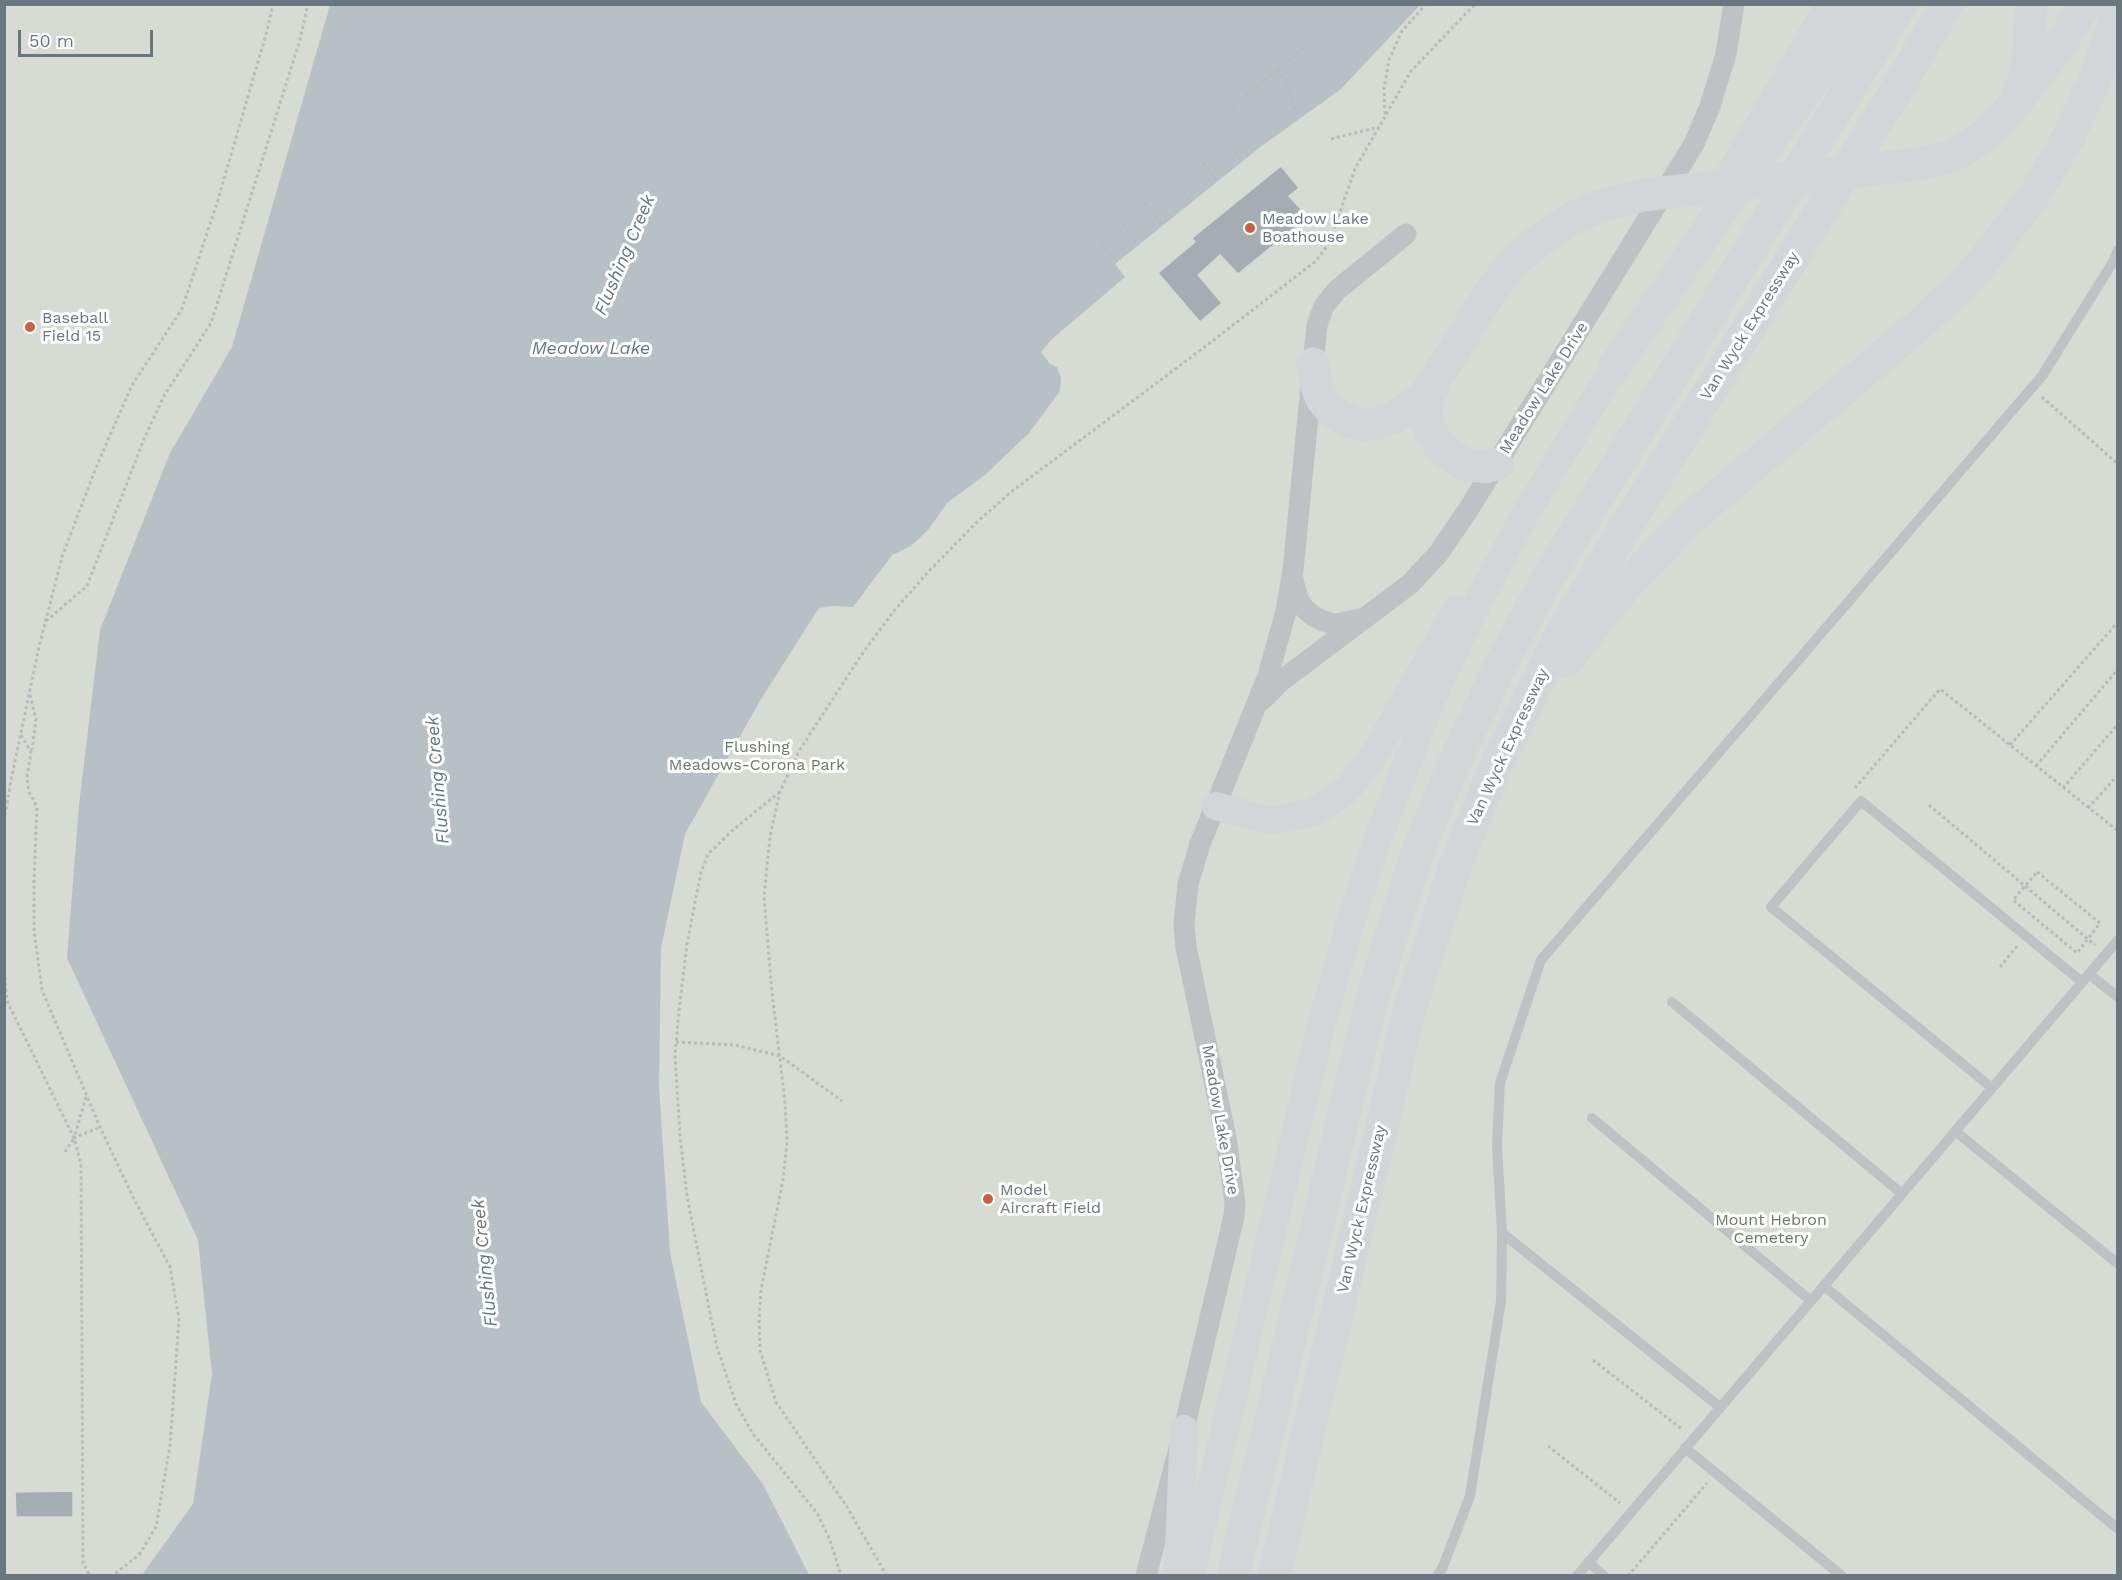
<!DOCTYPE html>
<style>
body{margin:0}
#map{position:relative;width:2122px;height:1580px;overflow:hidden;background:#f6f6f4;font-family:"Work Sans",sans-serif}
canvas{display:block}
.frame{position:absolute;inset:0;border:6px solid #697781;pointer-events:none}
.scale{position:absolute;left:18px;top:30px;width:135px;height:27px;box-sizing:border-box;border:3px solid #697781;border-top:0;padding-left:8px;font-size:18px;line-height:21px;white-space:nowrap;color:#697781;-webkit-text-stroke:4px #fff;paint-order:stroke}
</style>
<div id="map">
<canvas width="2122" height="1580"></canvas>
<div class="frame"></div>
<div class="scale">50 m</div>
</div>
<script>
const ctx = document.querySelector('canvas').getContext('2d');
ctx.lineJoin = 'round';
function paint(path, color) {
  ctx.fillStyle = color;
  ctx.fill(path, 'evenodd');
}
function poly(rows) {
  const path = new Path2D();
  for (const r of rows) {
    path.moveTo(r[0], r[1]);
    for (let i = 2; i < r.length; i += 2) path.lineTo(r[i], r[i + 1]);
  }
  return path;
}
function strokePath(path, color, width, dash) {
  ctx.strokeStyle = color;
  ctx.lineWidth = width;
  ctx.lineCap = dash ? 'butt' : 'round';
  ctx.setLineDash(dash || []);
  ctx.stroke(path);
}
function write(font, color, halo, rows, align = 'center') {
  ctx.font = font + ' "Work Sans",sans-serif';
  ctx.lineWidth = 6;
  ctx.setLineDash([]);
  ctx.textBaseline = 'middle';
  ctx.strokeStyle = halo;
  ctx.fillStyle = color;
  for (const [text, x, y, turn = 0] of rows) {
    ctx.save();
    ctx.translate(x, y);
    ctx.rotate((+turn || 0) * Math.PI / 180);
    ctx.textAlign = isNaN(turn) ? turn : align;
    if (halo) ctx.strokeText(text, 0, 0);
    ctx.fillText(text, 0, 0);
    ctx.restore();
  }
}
const green = poly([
 [4,5,2117,5,2117,1575,5,1575]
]);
const water = poly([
 [330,5,1420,5,1341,89,1259,148,1115,264,1125,277,1052,339,1041,352,1050,364,1057,367,1061,378,1060,391,1029,433,985,475,947,503,928,530,911,546,892,555,853,607,832,606,819,608,761,699,685,834,661,948,659,1087,670,1252,701,1402,763,1484,809,1575,142,1575,193,1504,212,1374,198,1240,67,958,79,805,100,630,170,453,232,347]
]);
const building = poly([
 [1281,166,1299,188,1289,196,1308,217,1238,274,1220,255,1198,275,1222,303,1200,322,1158,273,1195,242,1192,238,1281,166],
 [73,1491,73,1517,16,1517,15,1492,73,1491]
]);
const path = poly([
 [1276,70,1287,82,1298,119],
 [1232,107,1307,45],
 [1385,114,1384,89,1389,60,1402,31,1426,4],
 [1331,139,1379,127],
 [1227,143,1243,161],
 [1203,163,1217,181],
 [1176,182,1191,202],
 [1144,203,1162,225],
 [1123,225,1138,244],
 [1101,244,1117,262],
 [2042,397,2118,464],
 [46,621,87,586,144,439,164,396,211,323,300,40,308,4],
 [30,695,36,719,32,750],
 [21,735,31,752,27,777,29,792,37,807,34,882,34,930,42,990,100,1127,133,1197,170,1267,179,1319,170,1446,156,1527,139,1555,112,1576],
 [2010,745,2118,622],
 [2036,766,2118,669],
 [1855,788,1940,689,2118,831],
 [2063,788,2118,724],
 [780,792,734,829,708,854,701,872,687,944,679,1011,675,1055,680,1136,687,1196,706,1293,717,1347,736,1404,753,1434,817,1513,830,1540,841,1576],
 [1929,805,2095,945],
 [2088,808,2118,775],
 [4,821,11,780,39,647,62,557,95,470,132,385,182,309,217,203,267,31,273,4],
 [2037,872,2100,923,2077,953,2013,900,2037,872],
 [2000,967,2018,945],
 [4,971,7,1001,74,1138,81,1164,83,1563,90,1576],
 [676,1042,735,1045,780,1056,842,1101],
 [86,1097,74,1138,100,1127],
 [65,1152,74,1138],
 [1593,1360,1683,1430],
 [1548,1446,1620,1503],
 [887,1576,847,1507,776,1402,760,1350,759,1320,761,1290,783,1180,787,1142,785,1102,772,993,764,897,770,836,780,792,799,751,862,654,894,611,929,571,977,522,1011,492,1206,346,1316,261,1329,243,1355,169,1411,71,1475,4],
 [1628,1576,1707,1483]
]);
const lane = poly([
 [2089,974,2118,997],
 [1672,1002,1902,1194],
 [1992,1088,1771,907,1861,801,2082,982],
 [1592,1118,1811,1301],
 [1955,1131,2118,1264],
 [1502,1233,1720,1407],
 [1824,1286,2118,1529],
 [1685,1448,1842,1576],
 [1588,1562,1604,1576],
 [1437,1576,1442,1569,1470,1496,1501,1301,1502,1233,1497,1146,1500,1083,1541,960,2042,376,2113,262,2118,250],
 [1577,1576,2118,940]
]);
const street = poly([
 [1293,580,1298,599,1304,608,1313,616,1323,621,1335,624,1360,619],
 [1262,700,1281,681,1410,584,1438,554,1468,510,1694,144,1710,106,1726,54,1734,4],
 [1146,1576,1184,1429,1234,1216,1235,1203,1226,1138,1186,947,1184,925,1188,884,1200,844,1268,676,1286,611,1293,570,1317,325,1324,306,1337,290,1406,234]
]);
const secondary = poly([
 [1731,172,1830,4],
 [1216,806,1263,819,1281,819,1312,812,1340,796,1352,784,1375,753,1457,609],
 [1178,1571,1184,1429],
 [1190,1576,1321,1026,1349,927,1379,836,1433,696,1476,606,1522,520,1626,348]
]);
const highway = poly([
 [2019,93,2023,84,2029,52,2031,4],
 [1313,364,1317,387,1322,399,1331,410,1342,417,1354,423,1366,425,1379,423,1392,418,1418,402,1427,393,1489,295,1510,266,1538,241,1570,219,1605,204,1643,195,1911,165,1942,159,1957,153,1985,135,2007,113,2053,55,2086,4],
 [1614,368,1727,201,1868,4],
 [1435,382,1428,396,1426,418,1430,431,1438,443,1445,452,1463,464,1485,467,1497,464],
 [1566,661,1623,589,1689,520,1918,326,1962,285,1983,262,2035,194,2067,140,2095,79,2118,14],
 [1233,1576,1372,998,1417,853,1456,759,1499,668,1547,579,1901,4],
 [1274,1576,1410,1009,1455,867,1492,775,1557,642,1609,554,1907,73,1947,4]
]);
const markers = [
 [1250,228,6,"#ce5e3d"],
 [30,327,6,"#ce5e3d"],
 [988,1199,6,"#ce5e3d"]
];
const poiNames = [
 ["Meadow Lake",1262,219],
 ["Boathouse",1262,237],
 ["Baseball",42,318],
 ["Field 15",42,336],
 ["Model",1000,1190],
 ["Aircraft Field",1000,1208]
];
const streetNames = [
 ["Van Wyck Expressway",1750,326,-58],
 ["Meadow Lake Drive",1544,388,-58],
 ["Van Wyck Expressway",1508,747,-65],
 ["Meadow Lake Drive",1220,1120,80],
 ["Van Wyck Expressway",1362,1209,-77]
];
const parkNames = [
 ["Flushing",757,747],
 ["Meadows-Corona Park",757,765],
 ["Mount Hebron",1771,1220],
 ["Cemetery",1771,1238]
];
const waterNames = [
 ["Flushing Creek",625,255,-67],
 ["Meadow Lake",591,349],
 ["Flushing Creek",438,780,-95],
 ["Flushing Creek",485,1263,-96]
];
paint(green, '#d6dbd4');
paint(water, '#b7c1c5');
paint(building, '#a6adb2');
strokePath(building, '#d8d8d6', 1.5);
strokePath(path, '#b8bbbd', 3, [3, 3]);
strokePath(lane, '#bec2c5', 10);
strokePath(street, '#bec2c5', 21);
strokePath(secondary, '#d2d6d9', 28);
strokePath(highway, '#d2d6d9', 33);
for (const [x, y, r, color] of markers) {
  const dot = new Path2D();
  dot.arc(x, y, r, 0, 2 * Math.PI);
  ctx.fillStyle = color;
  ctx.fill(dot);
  strokePath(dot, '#fff', 2);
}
write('16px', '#697781', '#fff', poiNames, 'left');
write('16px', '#697781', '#fff', streetNames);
write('16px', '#6b7967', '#fff', parkNames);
write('italic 18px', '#65777d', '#fff', waterNames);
</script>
